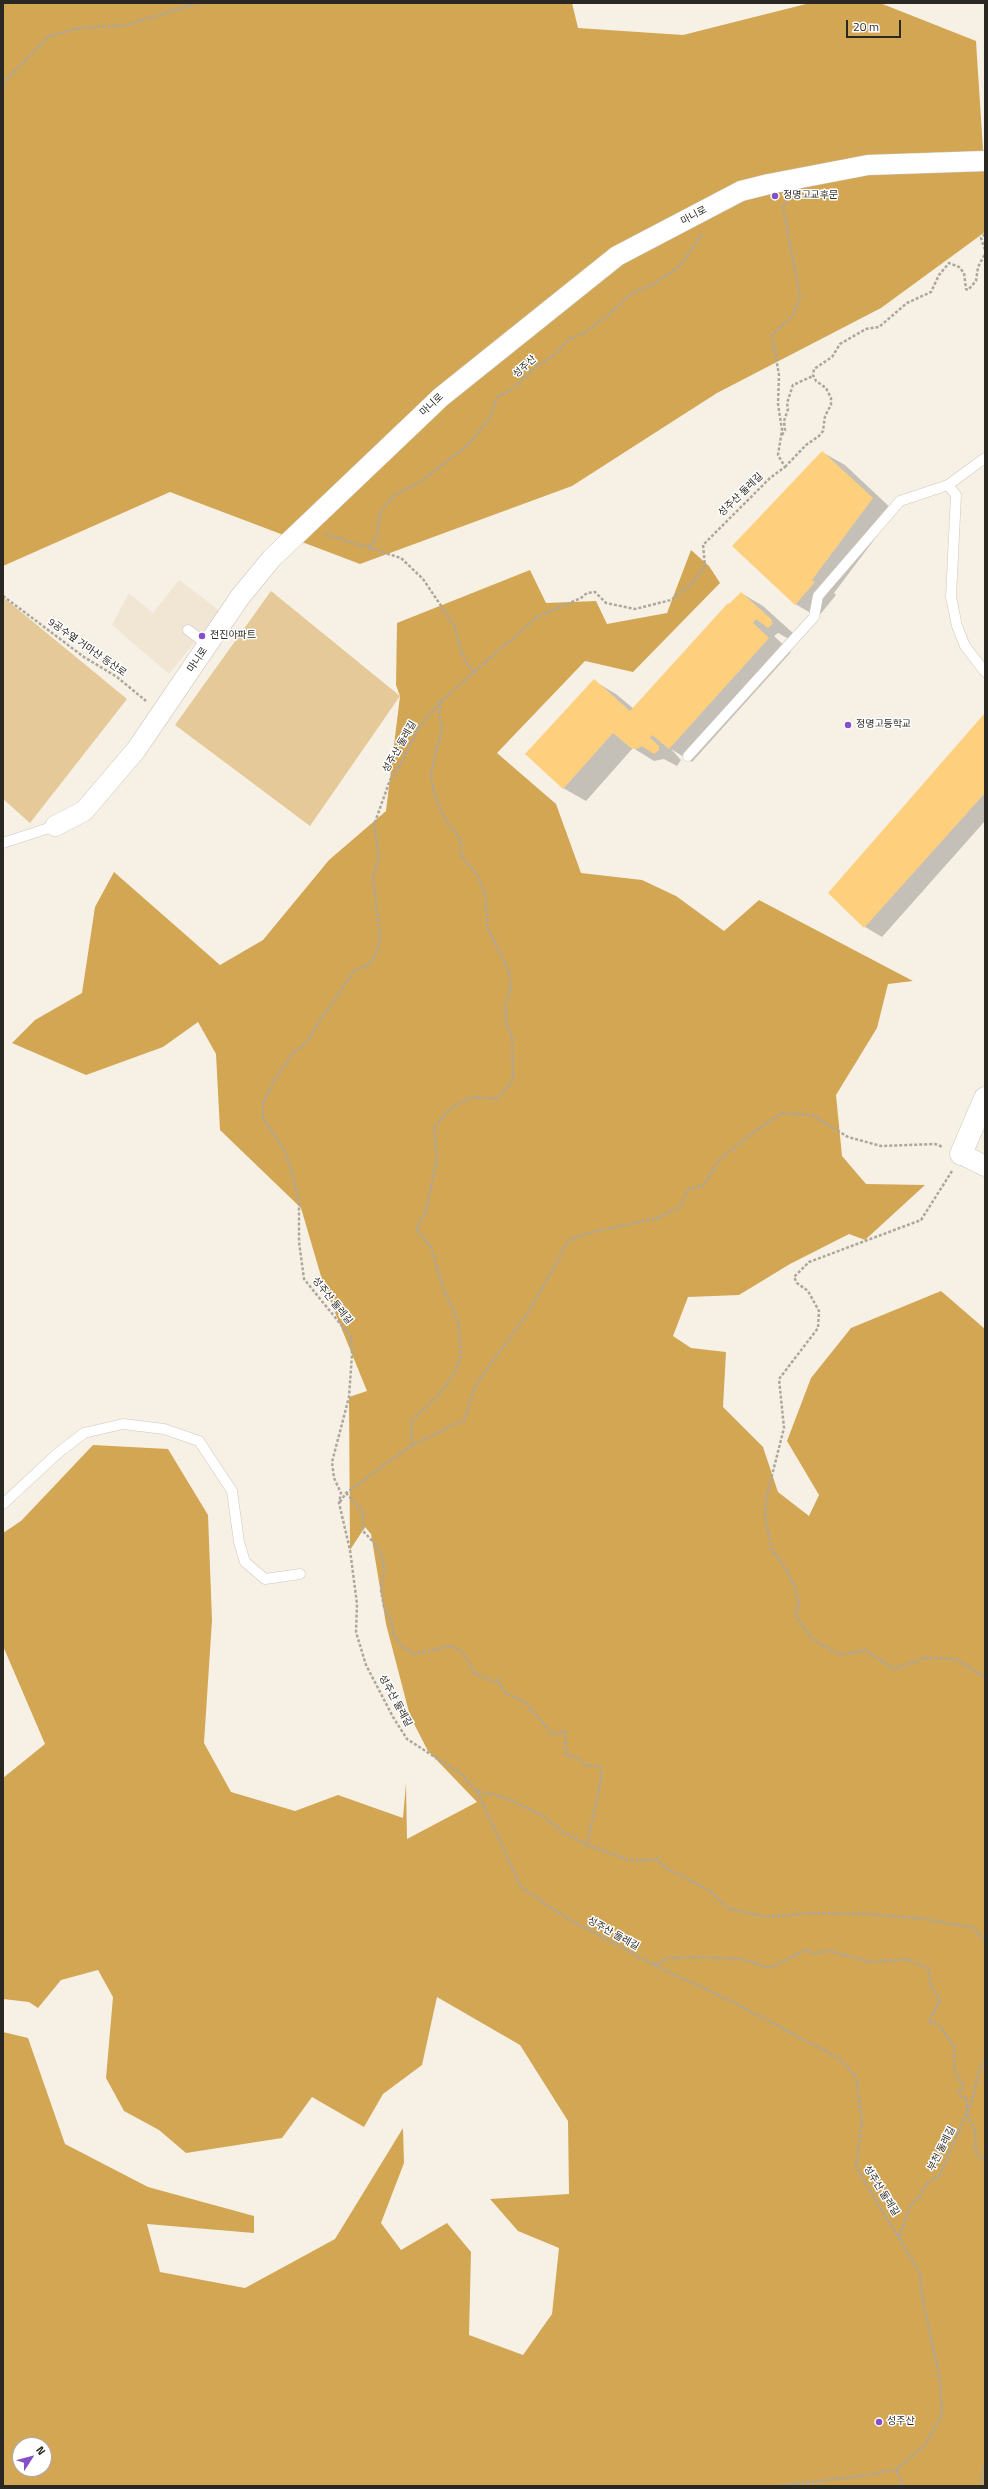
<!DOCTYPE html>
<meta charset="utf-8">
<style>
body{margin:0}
#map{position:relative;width:988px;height:2489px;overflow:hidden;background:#f7f1e5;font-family:"Titillium Web",sans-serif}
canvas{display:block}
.frame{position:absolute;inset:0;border:4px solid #2a2823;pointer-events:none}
.north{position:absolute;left:12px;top:2437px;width:40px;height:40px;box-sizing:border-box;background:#fff;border:1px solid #aaa9a7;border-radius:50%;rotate:54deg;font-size:11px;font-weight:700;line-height:16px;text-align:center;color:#2a2823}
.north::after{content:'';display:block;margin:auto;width:14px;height:18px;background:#8550c8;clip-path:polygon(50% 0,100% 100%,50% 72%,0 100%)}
.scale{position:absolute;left:846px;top:20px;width:55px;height:18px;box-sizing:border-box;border:2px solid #2a2823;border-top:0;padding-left:5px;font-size:12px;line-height:14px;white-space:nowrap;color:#2a2823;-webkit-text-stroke:3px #fff;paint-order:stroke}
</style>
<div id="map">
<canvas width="988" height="2489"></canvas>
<div class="frame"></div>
<div class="north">N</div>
<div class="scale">20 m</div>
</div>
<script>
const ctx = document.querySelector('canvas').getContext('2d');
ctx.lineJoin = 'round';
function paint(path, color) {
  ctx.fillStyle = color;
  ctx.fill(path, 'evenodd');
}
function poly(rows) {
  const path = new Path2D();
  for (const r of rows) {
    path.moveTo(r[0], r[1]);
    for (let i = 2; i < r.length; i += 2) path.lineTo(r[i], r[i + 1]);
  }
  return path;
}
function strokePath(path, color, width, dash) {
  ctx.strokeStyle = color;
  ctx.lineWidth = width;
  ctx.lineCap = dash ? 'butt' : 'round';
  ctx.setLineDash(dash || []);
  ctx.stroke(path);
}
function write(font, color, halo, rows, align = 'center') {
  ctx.font = font + ' "Titillium Web","Noto Sans KR",sans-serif';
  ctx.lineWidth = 3;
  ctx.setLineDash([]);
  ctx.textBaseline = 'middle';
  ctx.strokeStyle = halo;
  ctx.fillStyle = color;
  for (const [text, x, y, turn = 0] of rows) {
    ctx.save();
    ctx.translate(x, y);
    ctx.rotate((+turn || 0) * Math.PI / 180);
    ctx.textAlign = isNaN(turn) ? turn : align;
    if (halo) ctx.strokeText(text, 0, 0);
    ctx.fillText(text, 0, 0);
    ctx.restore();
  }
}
const built = poly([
 [179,580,220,611,169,674,112,625,129,593,153,613]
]);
const green = poly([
 [271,591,400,696,310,826,175,725],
 [3,597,127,699,30,823,3,799]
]);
const forest = poly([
 [3,3,572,3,578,28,683,35,810,3,880,3,976,41,985,181,985,232,881,308,717,393,572,486,360,564,170,492,3,566],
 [691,550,709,566,720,583,633,672,585,661,497,753,556,804,581,873,642,880,676,896,724,931,759,900,913,981,888,984,877,1028,836,1095,842,1156,866,1184,925,1185,865,1240,849,1234,790,1264,739,1295,688,1297,673,1336,691,1348,726,1352,723,1407,763,1447,778,1492,809,1516,819,1495,787,1441,811,1378,851,1328,941,1291,985,1329,985,2486,3,2486,3,2032,28,2038,65,2144,148,2187,254,2216,254,2233,147,2224,160,2272,245,2288,335,2239,403,2128,404,2163,381,2223,401,2250,447,2223,471,2252,469,2335,523,2355,552,2314,559,2248,518,2231,490,2199,569,2194,568,2121,520,2045,437,1997,422,2065,383,2094,364,2127,312,2097,282,2138,186,2153,159,2130,124,2111,106,2078,113,1997,98,1970,61,1980,38,2008,29,2002,3,1999,3,1778,45,1744,3,1646,3,1533,21,1521,93,1445,168,1449,208,1515,212,1620,204,1743,231,1792,295,1811,338,1795,403,1818,406,1783,407,1839,477,1802,428,1751,410,1716,386,1624,371,1534,365,1527,350,1550,349,1397,367,1391,323,1283,301,1208,220,1130,216,1054,198,1022,163,1047,86,1075,12,1043,35,1020,82,993,95,907,114,872,220,965,263,940,329,860,386,811,400,696,396,685,397,623,530,570,546,603,596,601,607,624,667,613],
 [20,2445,44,2445,44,2469,20,2469]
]);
const shadow = poly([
 [822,452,845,465,895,512,834,593,836,595,818,617,795,604],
 [741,593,763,606,794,634,791,640,778,633,774,636,791,652,692,762,671,749,681,760,677,766,664,759,654,761,633,748,586,801,563,788,594,681,616,694,634,709],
 [984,715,985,821,882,937,865,927]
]);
const building = poly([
 [822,451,873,498,812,580,815,582,795,605,732,546],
 [741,592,772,620,772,624,768,628,756,619,753,623,769,638,669,749,652,735,650,738,659,746,659,750,654,754,642,746,636,749,631,748,613,733,563,789,525,754,594,679,630,711,728,603,729,604],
 [984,714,985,793,864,928,828,893]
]);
const path = poly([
 [3,83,49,36,80,28,127,25,198,3],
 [985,234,981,238,985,250],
 [782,435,785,430,784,421,788,409,787,403,793,385,813,376],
 [785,467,806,445,819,436,823,431,825,416,831,405,831,398,826,388,816,381,813,375,814,369,832,357,840,344,866,329,879,327,907,303,931,292,939,275,949,263,959,267,964,273,966,289,968,290,976,281,978,267,985,254],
 [325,534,401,558,423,579,454,625,463,657,474,674],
 [369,546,376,540,380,513,394,495,419,483,467,446,490,418,497,397,513,389,535,367,553,356,569,339,584,333,608,315,632,293,654,284,681,265,702,234],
 [3,596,84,657,117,677,146,701],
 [952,1171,921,1220,809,1262,794,1277,797,1283,808,1291,819,1311,818,1328,779,1379,784,1428,767,1495,765,1517,772,1550,785,1567,796,1590,799,1607,795,1614,812,1639,841,1655,865,1650,894,1669,925,1658,955,1659,985,1677],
 [412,1445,411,1421,437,1397,456,1371,461,1353,458,1322,454,1311,444,1291,431,1247,416,1229,426,1211,437,1159,434,1128,450,1109,471,1097,497,1099,513,1080,512,1037,506,1022,506,1004,511,989,509,971,488,929,485,894,478,876,461,856,461,840,445,819,434,793,431,773,442,728,439,715,441,701],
 [346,1493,360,1508,363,1512,363,1531,376,1545,383,1559,384,1572,381,1591,384,1607,393,1626,393,1633,401,1646,414,1654,451,1646,461,1651,469,1662,473,1672,492,1681,499,1680,502,1690,509,1695,525,1702,552,1734,565,1731,566,1755,578,1758,585,1765,601,1767,601,1780,587,1845],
 [340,1502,346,1493,412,1445,464,1420,476,1384,528,1313,569,1240,588,1233,657,1218,680,1207,688,1189,703,1186,720,1159,758,1129,782,1113,812,1115,848,1137,881,1146,935,1144,943,1147],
 [477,1791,503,1797,542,1815,563,1832,587,1845,633,1861,658,1859,664,1867,709,1890,727,1908,767,1917,811,1913,866,1914,925,1919,974,1928,985,1941],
 [654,1965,668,1958,697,1957,742,1959,769,1968,806,1950,813,1953,830,1951,870,1962,906,1959,928,1968,931,1986,940,2000,929,2022,938,2024,954,2046,955,2073,964,2086,959,2092,961,2097,967,2098,967,2114,975,2130,976,2153,985,2161],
 [899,2236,911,2204,918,2199,928,2182,939,2176,972,2101,979,2070,985,2061],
 [897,2469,902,2486],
 [777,2486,868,2475,897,2469,924,2446,942,2415,940,2380,922,2296,920,2273,856,2167,862,2122,856,2077,840,2059,727,1999,654,1965,567,1918,521,1887,477,1791,461,1774,407,1739,393,1717,366,1665,356,1632,357,1604,350,1550,339,1503,341,1493,334,1478,332,1462,349,1397,352,1354,351,1337,304,1279,299,1242,299,1203,293,1176,284,1150,263,1118,263,1103,275,1079,293,1053,308,1041,317,1025,354,971,368,965,376,955,380,938,373,877,379,857,374,825,390,780,397,771,418,729,441,701,537,617,581,598,587,593,595,592,606,603,635,609,671,600,694,581,705,566,703,545,770,478,785,467,778,455,782,430,778,404,779,375,772,335,793,315,800,296,783,207,788,199],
 [980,2486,985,2462]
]);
const service = poly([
 [985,458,948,485,956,495,951,597,957,626,965,646,985,672],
 [188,630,208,645],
 [688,756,814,617,818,596,900,501,948,485],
 [3,843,55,826],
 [3,1504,58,1453,84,1433,123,1424,164,1429,199,1441,232,1491,239,1542,245,1562,265,1579,300,1574]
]);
const minor = poly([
 [55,826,84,811,136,750,240,597,272,558,441,397,617,256,741,191,769,184,868,165,985,161],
 [961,1154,985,1166]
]);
const tertiary = poly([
 [961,1154,985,1098]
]);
const markers = [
 [775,196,4,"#8550c8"],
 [202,636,4,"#8550c8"],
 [848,725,4,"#8550c8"],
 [879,2422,4,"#8550c8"]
];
const poiNames = [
 ["정명고교후문",783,196],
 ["전진아파트",210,636],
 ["정명고등학교",856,725],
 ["성주산",887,2422]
];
const streetNames = [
 ["마니로",694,216,-28],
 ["성주산",525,367,-42],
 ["마니로",432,405,-43],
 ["성주산 둘레길",741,495,-44],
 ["9공수옆 거마산 등산로",87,648,35],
 ["마니로",198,660,-56],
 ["성주산 둘레길",400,747,-60],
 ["성주산 둘레길",332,1301,51],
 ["성주산 둘레길",395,1701,61],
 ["성주산 둘레길",613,1934,29],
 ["부천 둘레길",942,2149,-63],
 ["성주산 둘레길",881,2191,58]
];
paint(built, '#f1e6d4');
paint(green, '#e6c998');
paint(forest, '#d3a654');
paint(shadow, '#0003');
paint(building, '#fecf7d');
strokePath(service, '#cdc6bb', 11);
strokePath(minor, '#cdc6bb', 21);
strokePath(tertiary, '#cdc6bb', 23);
strokePath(path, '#aca79e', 2.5, [3, 2]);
strokePath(service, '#fff', 10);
strokePath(minor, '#fff', 20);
strokePath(tertiary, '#fff', 22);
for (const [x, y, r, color] of markers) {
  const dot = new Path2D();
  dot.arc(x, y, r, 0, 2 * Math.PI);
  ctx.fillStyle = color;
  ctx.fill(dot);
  strokePath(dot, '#fff', 1.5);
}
write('10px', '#2a2823', '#fff', poiNames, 'left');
write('10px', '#2a2823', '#fff', streetNames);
</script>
